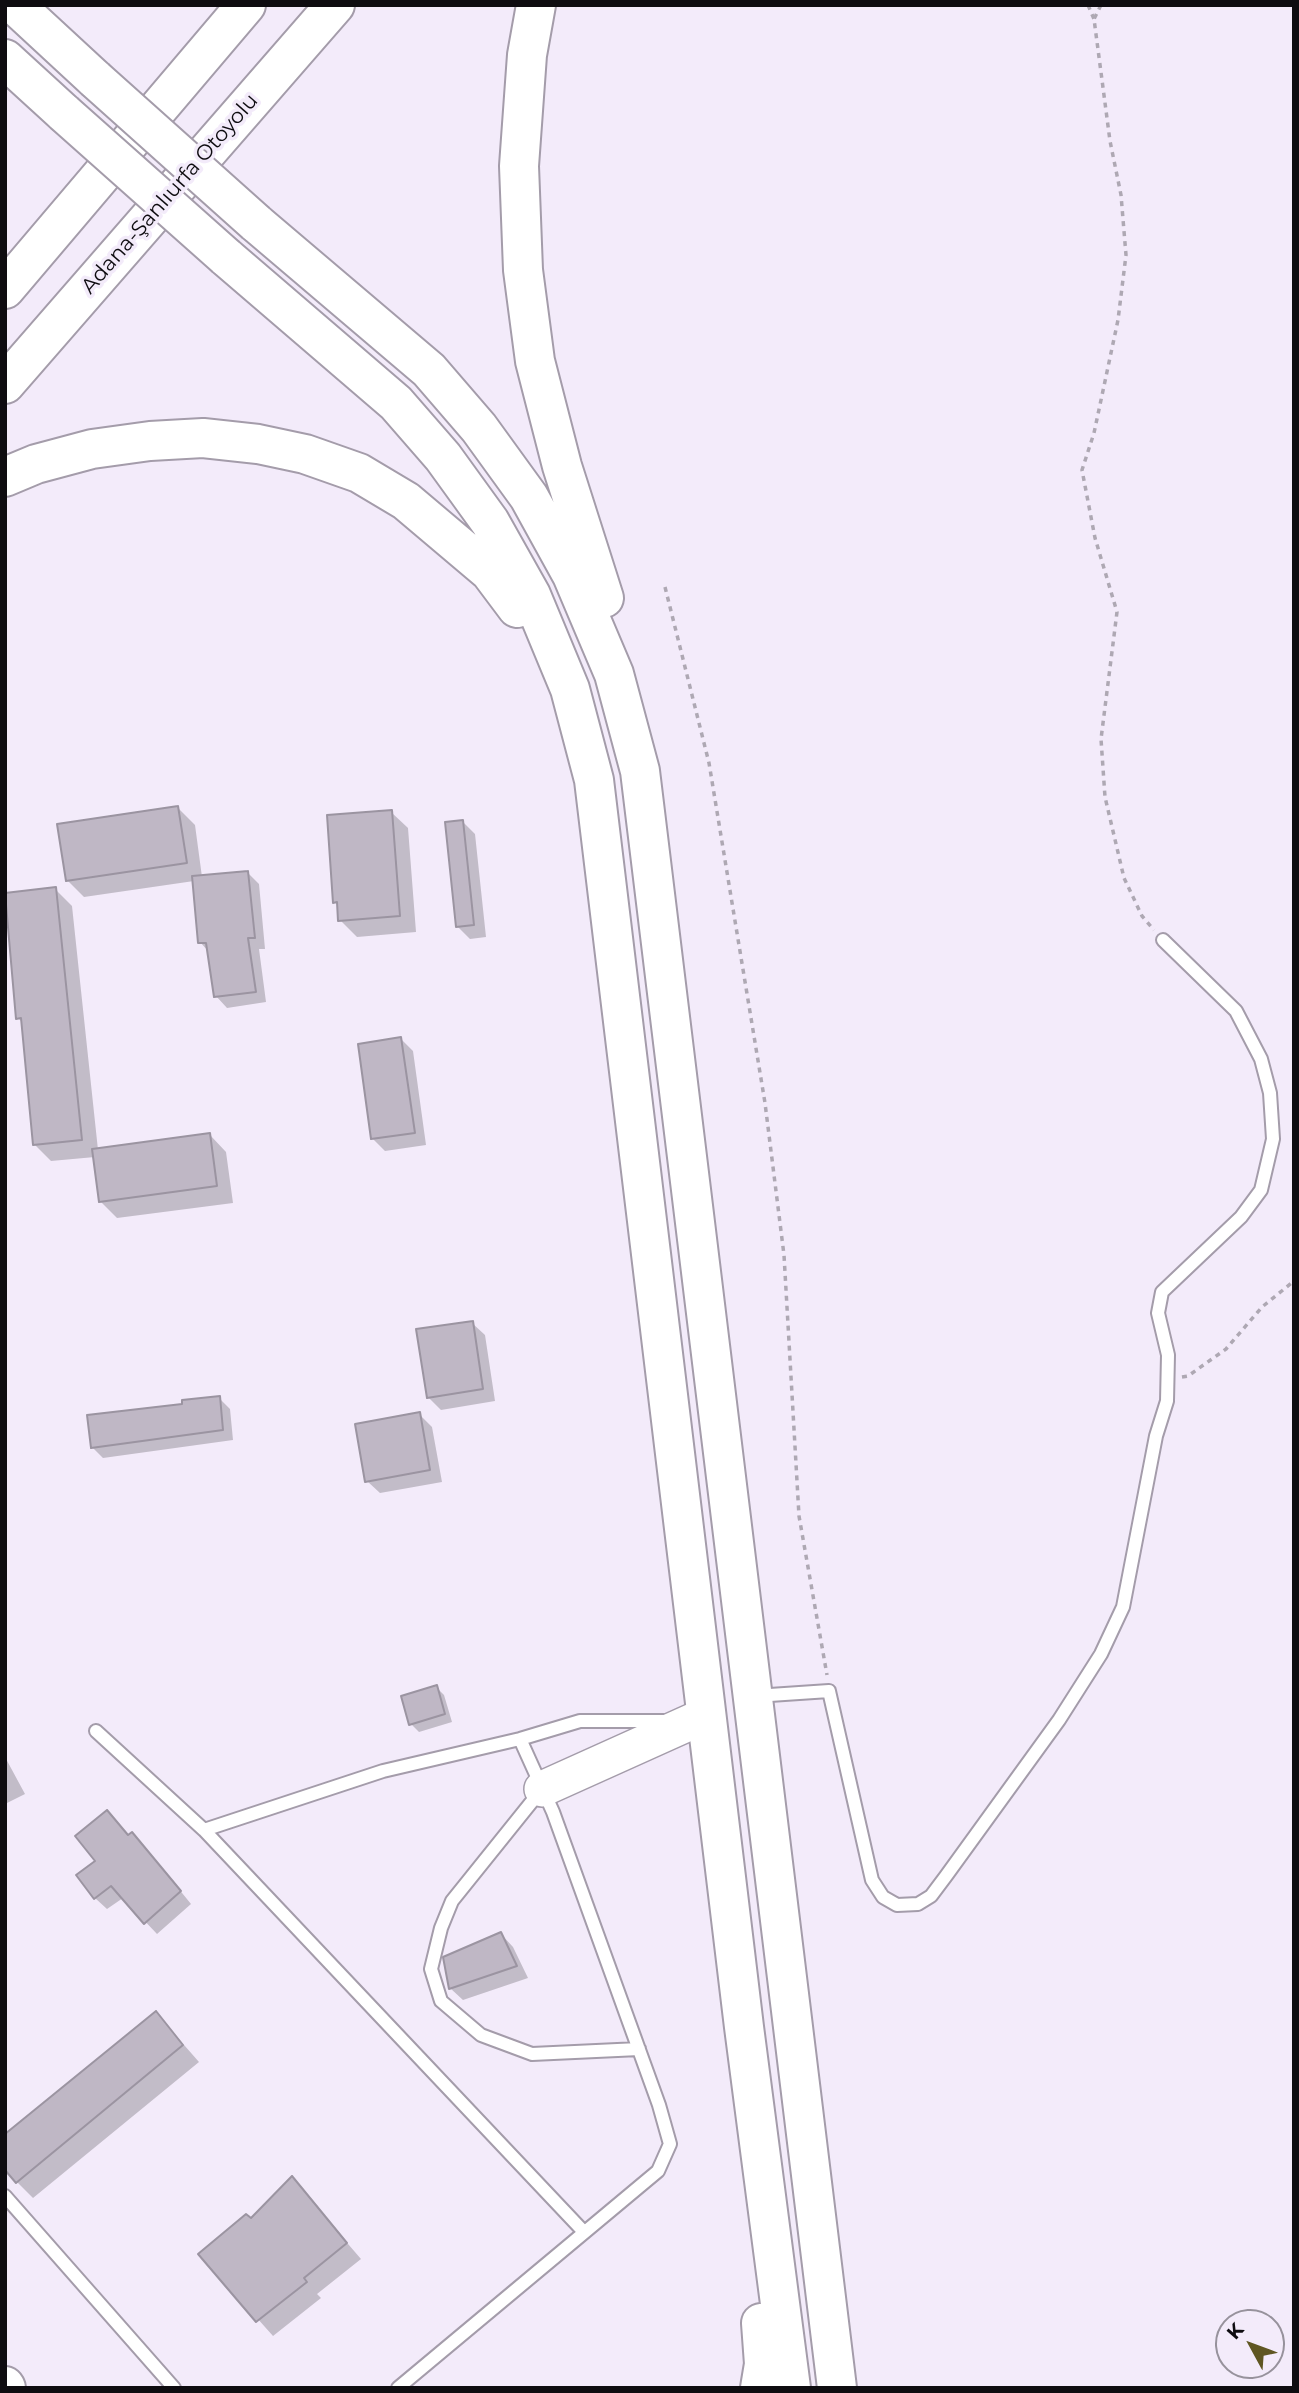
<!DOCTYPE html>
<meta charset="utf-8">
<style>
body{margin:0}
#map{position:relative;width:1299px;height:2393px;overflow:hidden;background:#f3ebfa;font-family:Montserrat,sans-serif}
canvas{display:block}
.frame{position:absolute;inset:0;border:7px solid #0e0c10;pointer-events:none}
.north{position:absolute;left:1215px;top:2309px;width:70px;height:70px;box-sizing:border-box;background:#f3ebfa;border:2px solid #97929c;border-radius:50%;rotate:311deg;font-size:19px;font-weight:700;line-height:28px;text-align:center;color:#0e0c10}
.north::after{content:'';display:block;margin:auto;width:24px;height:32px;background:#5f5622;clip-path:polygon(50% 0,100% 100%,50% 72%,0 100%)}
</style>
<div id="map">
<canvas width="1299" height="2393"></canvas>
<div class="frame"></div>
<div class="north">K</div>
</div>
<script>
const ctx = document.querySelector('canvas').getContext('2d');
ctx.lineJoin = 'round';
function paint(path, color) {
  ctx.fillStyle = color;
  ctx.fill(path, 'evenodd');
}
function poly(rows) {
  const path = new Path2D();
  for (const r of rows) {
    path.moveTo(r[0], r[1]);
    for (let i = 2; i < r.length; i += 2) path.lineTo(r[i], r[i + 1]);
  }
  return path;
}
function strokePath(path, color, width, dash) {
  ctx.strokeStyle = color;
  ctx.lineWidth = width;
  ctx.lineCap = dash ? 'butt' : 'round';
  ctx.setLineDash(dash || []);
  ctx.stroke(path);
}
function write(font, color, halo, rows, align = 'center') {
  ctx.font = font + ' Montserrat,sans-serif';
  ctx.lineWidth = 7;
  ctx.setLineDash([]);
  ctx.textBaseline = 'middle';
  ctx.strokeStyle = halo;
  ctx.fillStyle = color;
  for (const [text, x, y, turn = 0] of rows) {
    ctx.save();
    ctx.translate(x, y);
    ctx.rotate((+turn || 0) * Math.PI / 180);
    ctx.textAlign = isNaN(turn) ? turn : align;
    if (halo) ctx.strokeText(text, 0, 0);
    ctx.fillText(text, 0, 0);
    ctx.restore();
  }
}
const shadow = poly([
 [178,808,195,825,202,877,248,873,259,884,265,949,259,949,266,1002,227,1008,216,996,209,952,200,942,194,881,84,897,67,880],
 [391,812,408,828,416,932,357,937,340,920,339,906,335,902],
 [463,822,475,834,486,937,470,939,457,926],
 [55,889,72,906,98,1150,210,1135,226,1152,233,1203,117,1218,100,1201,95,1157,51,1161,35,1145,24,1024,18,1018,5,895],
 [401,1039,413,1051,426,1145,385,1151,373,1139],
 [472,1323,485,1335,495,1401,441,1410,428,1397],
 [219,1398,230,1409,233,1440,103,1458,92,1447,184,1406],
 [419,1414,432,1427,442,1482,380,1493,367,1481],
 [436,1687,444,1695,452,1722,419,1732,411,1724],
 [5,1757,25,1794,5,1804],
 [107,1812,129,1837,144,1846,191,1904,157,1934,123,1898,107,1909,95,1898,97,1861],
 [501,1934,513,1947,528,1978,463,2000,450,1988,444,1958],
 [156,2013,199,2062,33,2198,17,2182],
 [292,2179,361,2259,317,2294,321,2298,273,2336,200,2254,251,2221]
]);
const building = poly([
 [178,806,187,863,66,881,57,824,178,806],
 [392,810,400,916,338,921,337,902,333,903,327,815,392,810],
 [463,820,474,925,456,927,445,822,463,820],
 [248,871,255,938,248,938,256,992,214,997,206,943,198,943,192,876,248,871],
 [56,887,82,1140,33,1145,21,1018,16,1019,5,893,56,887],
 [401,1037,415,1133,371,1139,358,1044,401,1037],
 [210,1133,217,1186,99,1202,92,1149,210,1133],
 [473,1321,483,1389,427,1398,416,1329,473,1321],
 [220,1396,223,1430,91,1448,87,1415,182,1404,182,1400,220,1396],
 [420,1412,430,1470,365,1482,355,1424,420,1412],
 [437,1685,445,1714,409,1725,401,1696,437,1685],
 [107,1810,128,1835,132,1832,181,1891,144,1924,111,1886,94,1899,76,1875,95,1861,75,1836,107,1810],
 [501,1932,517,1966,449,1989,443,1957,501,1932],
 [156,2011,183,2045,16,2183,5,2170,5,2134,156,2011],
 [292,2176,347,2243,304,2278,307,2282,256,2322,198,2254,246,2214,251,2218,292,2176]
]);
const path = poly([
 [1088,5,1094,19],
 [1101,5,1094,19,1110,141,1121,195,1126,255,1118,320,1094,433,1082,470,1095,538,1117,612,1101,739,1105,797,1124,878,1142,916,1154,930],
 [665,587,709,763,765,1103,784,1255,799,1516,827,1675],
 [1182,1377,1188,1376,1226,1349,1262,1307,1294,1281]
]);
const lane = poly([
 [755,1696,829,1691,872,1880,883,1897,897,1905,918,1904,931,1896,946,1876,1059,1720,1101,1654,1123,1607,1156,1436,1167,1401,1168,1355,1158,1313,1162,1292,1241,1217,1261,1190,1273,1139,1270,1093,1261,1059,1236,1011,1163,940],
 [96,1731,204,1830,584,2232],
 [542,1789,452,1901,441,1928,431,1969,441,2001,481,2035,532,2054,639,2049],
 [204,1830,383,1771,520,1739,580,1721,665,1721],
 [5,2196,174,2388],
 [398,2388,658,2171,670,2144,659,2105,553,1812,520,1739]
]);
const secondary = poly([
 [542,1789,693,1721]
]);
const highway = poly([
 [15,5,95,79],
 [536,5,527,55,519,166,523,270,535,361,562,466,604,598],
 [5,59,64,113],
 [256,223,429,370,479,428,529,497,572,575,614,674,640,771,837,2388],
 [226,257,396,403,443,457,490,522,531,595,570,689,594,780,744,2027,791,2388],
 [5,289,246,5],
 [5,384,335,5],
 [5,477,36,464,92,449,150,441,203,438,258,444,305,454,359,473,406,501,490,572,517,608],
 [5,2386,6,2388],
 [760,2388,764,2364,761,2323]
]);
const highwayBridge = poly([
 [95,79,256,223],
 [64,113,226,257]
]);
const streetNames = [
 ["Adana-Şanlıurfa Otoyolu",170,194,-49]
];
paint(shadow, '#0003');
paint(building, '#bfb7c5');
strokePath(building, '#9b94a1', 2);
strokePath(lane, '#a49caa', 16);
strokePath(secondary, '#a49caa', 38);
strokePath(highway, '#a49caa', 42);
strokePath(path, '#aea8b3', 3.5, [5, 5]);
strokePath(lane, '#fff', 12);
strokePath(secondary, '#fff', 35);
strokePath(highway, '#fff', 38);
strokePath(highwayBridge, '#a49caa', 42, []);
strokePath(highwayBridge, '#fff', 38);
write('21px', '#0e0c10', '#f3ebfa', streetNames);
</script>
